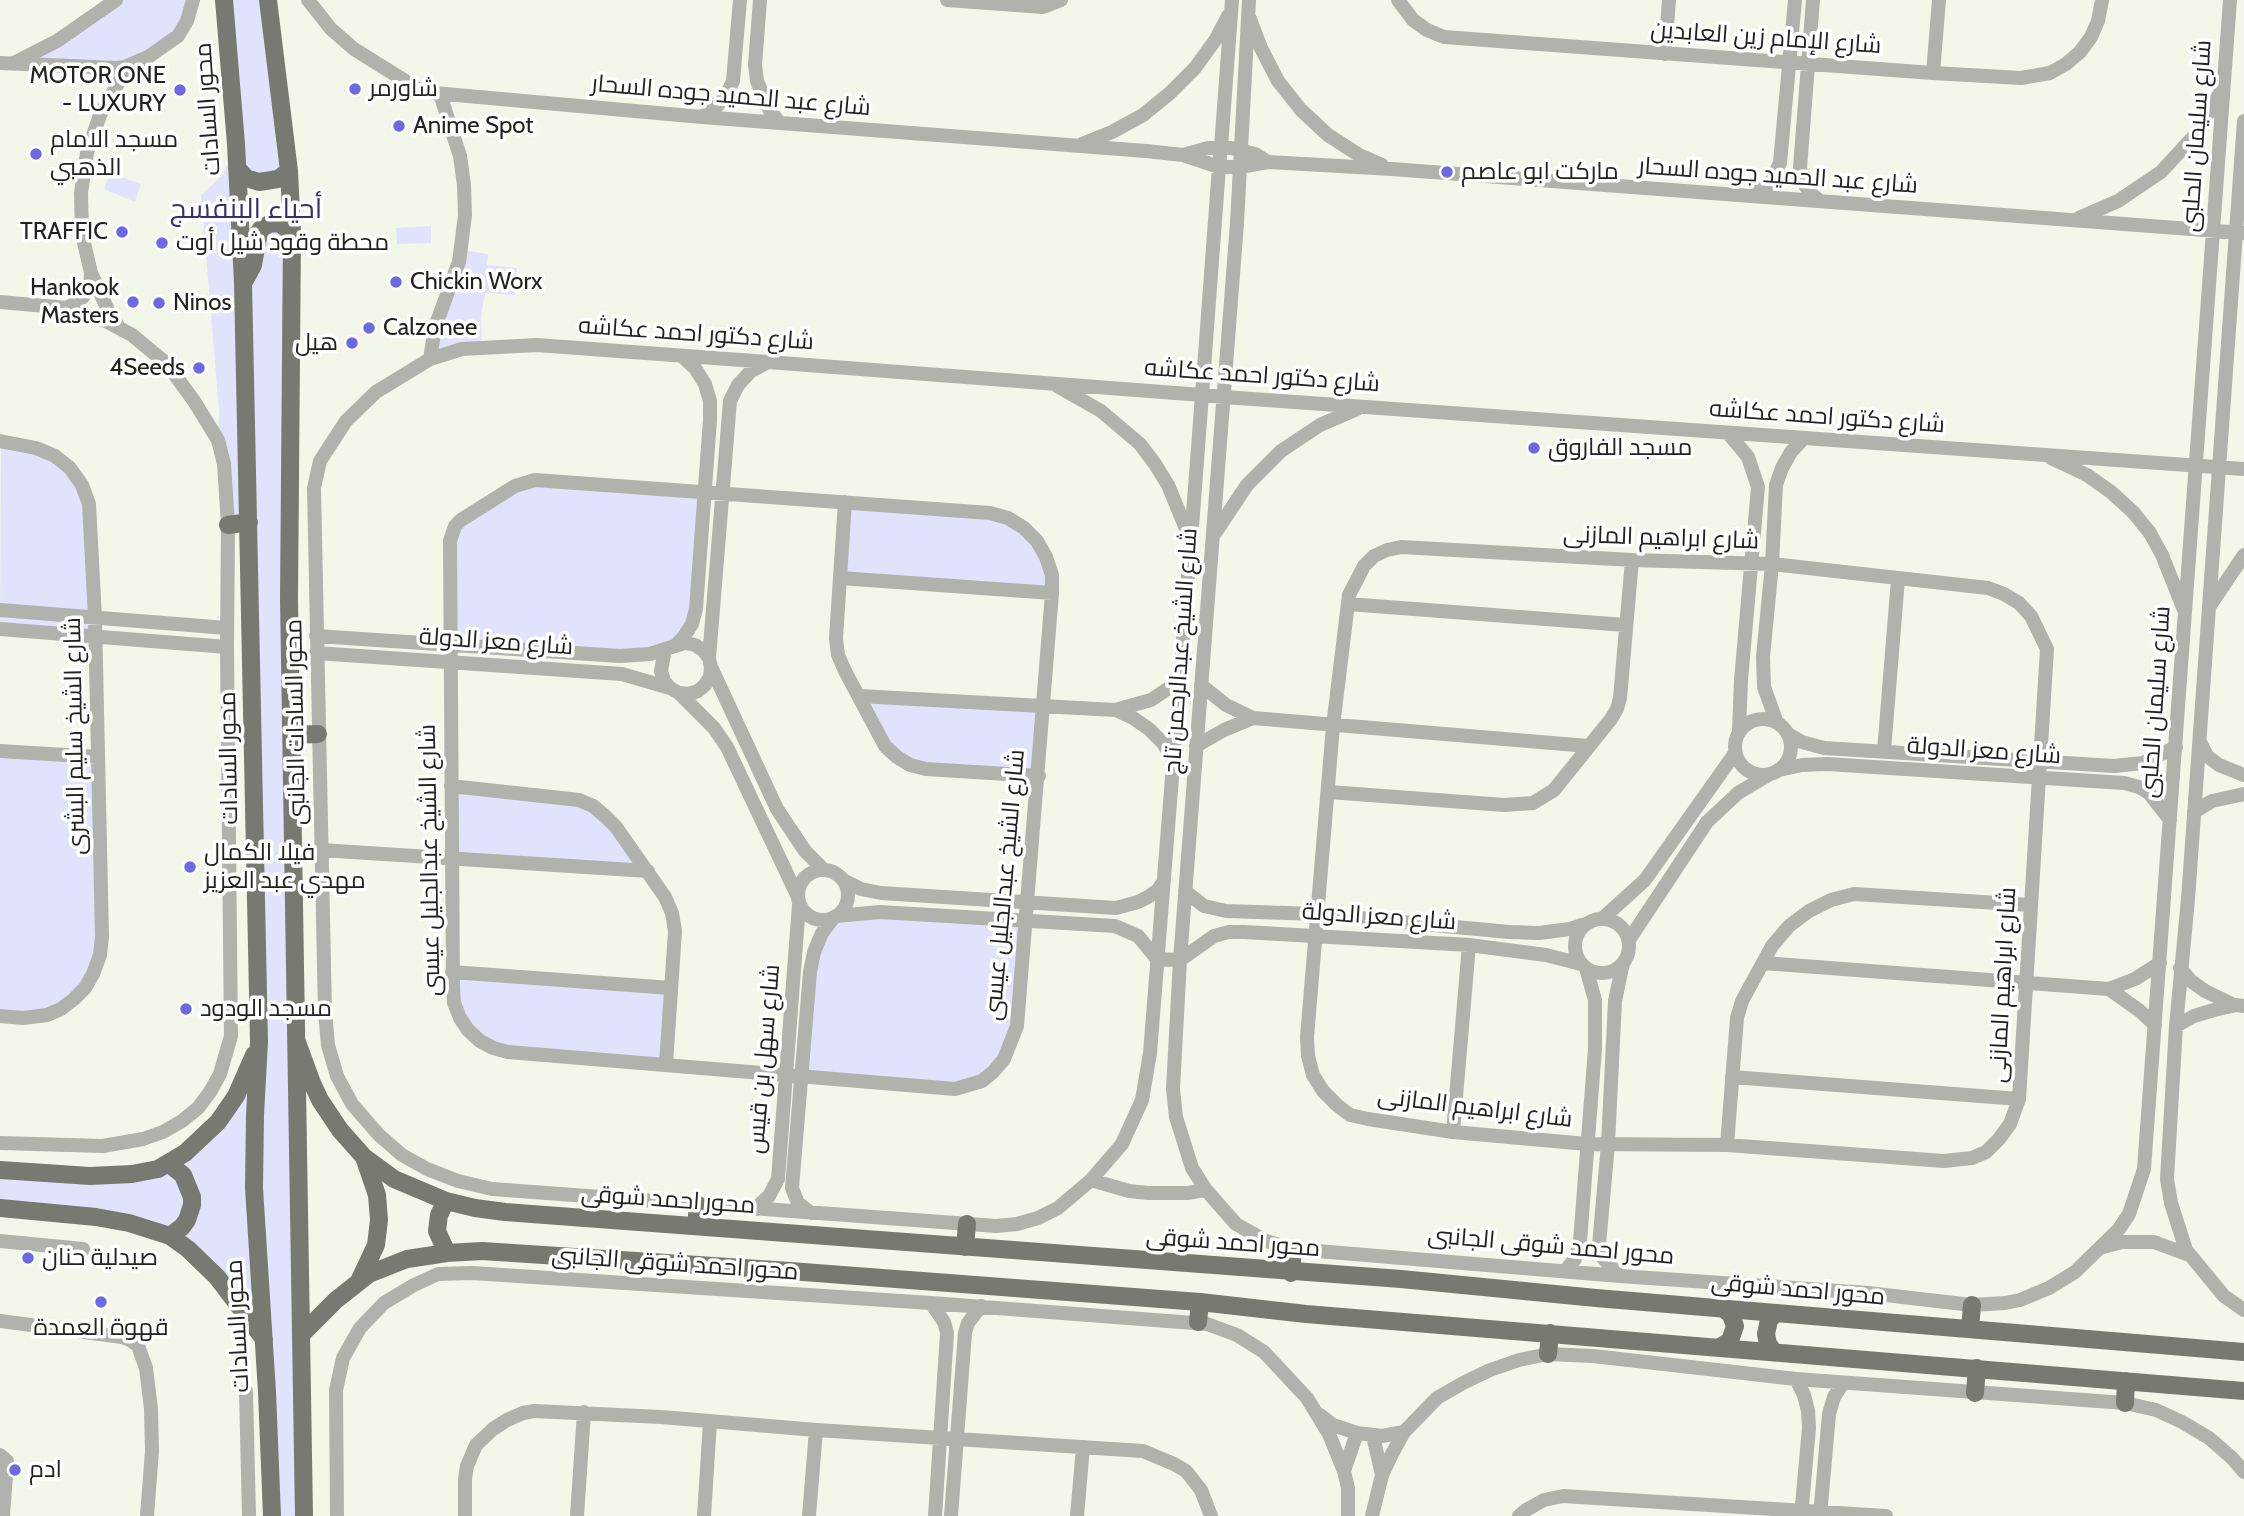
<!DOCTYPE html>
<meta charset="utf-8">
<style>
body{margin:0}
canvas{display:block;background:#f3f7e9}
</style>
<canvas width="2244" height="1516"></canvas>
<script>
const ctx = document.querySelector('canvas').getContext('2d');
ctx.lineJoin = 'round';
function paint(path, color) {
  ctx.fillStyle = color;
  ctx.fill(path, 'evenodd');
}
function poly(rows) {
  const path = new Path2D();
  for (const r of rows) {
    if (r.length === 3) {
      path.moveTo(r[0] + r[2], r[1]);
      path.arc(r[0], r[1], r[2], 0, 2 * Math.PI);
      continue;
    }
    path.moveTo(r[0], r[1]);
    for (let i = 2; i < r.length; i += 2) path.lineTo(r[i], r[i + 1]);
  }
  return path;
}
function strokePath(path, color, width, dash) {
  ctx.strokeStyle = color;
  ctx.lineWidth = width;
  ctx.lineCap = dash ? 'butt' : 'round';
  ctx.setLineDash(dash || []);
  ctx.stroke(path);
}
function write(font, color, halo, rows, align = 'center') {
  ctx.font = font + ' Cabin,Cairo,sans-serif';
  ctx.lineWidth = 7;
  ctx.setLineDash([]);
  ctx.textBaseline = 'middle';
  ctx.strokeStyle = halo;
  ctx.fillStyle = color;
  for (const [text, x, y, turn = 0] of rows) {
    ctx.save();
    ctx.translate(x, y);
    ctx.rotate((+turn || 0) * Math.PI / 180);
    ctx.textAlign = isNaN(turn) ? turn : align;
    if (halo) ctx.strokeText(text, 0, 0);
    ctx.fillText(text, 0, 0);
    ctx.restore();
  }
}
const green = poly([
 [116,0,193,0,187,21,125,67,12,64],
 [224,0,268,0,289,171,246,178,243,282,259,232,285,226,304,1516,272,1516,264,1339,170,1236,0,1208,0,1170,132,1174,197,1144,259,1042,249,523,228,525,218,440,219,411,201,195,223,175,235,145],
 [110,173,141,184,135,202,104,189],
 [431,226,431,243,397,244,396,228],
 [461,250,488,254,487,265,517,268,515,295,485,293,481,316,482,347,444,354,431,348],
 [1,441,36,448,82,485,95,637,0,629],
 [524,482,705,491,696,609,683,638,650,654,450,645,451,533],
 [845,502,990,513,1037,541,1052,593,840,578],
 [859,696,1044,708,1039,776,926,769,897,757],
 [0,751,98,757,102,937,93,974,61,1009,0,1016],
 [451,786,564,797,616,827,648,871,451,858],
 [836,916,1026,920,1011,1044,969,1086,802,1075,810,972],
 [452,972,671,988,666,1064,508,1052,468,1030]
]);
const minor = poly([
 [308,0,331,29,354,49,418,89,434,93,702,117,1146,151,1183,155,1219,167,1240,167,1268,162,1392,169,2244,233],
 [760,0,755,65,757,81,770,111,780,123],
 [947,0,1043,7,1061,0],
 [1232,0,1221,147,1219,167,1202,395,1191,540,1150,1053,1142,1100,1122,1144,1091,1180,1058,1208,1038,1218,1017,1224,996,1226,492,1189,458,1181,427,1169,402,1155,379,1135,352,1104,337,1076,328,1045,325,1012,314,488,320,461,346,421,376,392,430,359,462,349,537,345,768,362,1202,395,1224,397,2244,469],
 [1249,0,1237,223,1180,960,1173,1089,1176,1117,1192,1168,1206,1190,1236,1224,1266,1241,1293,1249,1620,1276,1868,1293,1972,1305,2005,1303,2020,1300,2049,1288,2075,1272,2119,1229,2129,1214,2144,1169,2230,0],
 [1398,0,1413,20,1427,30,1444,37,1933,73,2021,78,2050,73,2066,64,2080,52,2091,37,2098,21,2102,0],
 [1813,0,1800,168,1803,182,1810,193,1820,201],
 [1250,19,1261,48,1278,81,1301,110,1328,135,1359,155,1382,165],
 [1665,54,1669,0],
 [0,63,117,68,125,67,148,57,178,36,187,21,193,0],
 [14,63,57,41,116,0],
 [1933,73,1939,0],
 [702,117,715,108,726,96,733,81,740,0],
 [2244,121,2188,899,2176,1026,2167,1179,2171,1203,2186,1250,2224,1296,2244,1310],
 [1082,144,1112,132,1143,115,1170,93,1195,68,1216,39,1228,16],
 [1183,155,1208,148,1231,148,1255,154,1268,162],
 [1751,196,1770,184,1780,163,1795,0],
 [2079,218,2118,201,2161,172,2196,134,2220,93],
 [0,302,67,308,106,321,132,335,167,364,194,401,218,440,224,464,228,525,227,647,231,1036,220,1074,210,1092,198,1108,182,1121,163,1132,143,1139,103,1146,0,1143],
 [67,308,83,297,90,286,91,275],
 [118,326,108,310,91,273,82,234,81,193,87,153,100,115,120,80,133,64],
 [430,359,435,327,459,262,465,215,464,185,460,156,440,94],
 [1057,386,1101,411,1140,444,1155,464,1168,485,1189,536],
 [1728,433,1748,457,1758,487,1741,680,1739,731],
 [0,441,36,448,55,456,70,468,82,485,89,504,95,618,102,937,100,955,93,974,85,988,74,999,61,1009,47,1015,23,1018,0,1016],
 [2051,458,2087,475,2111,492,2133,512,2150,533,2162,555,2184,610],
 [535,480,990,513,1008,518,1024,528,1037,541,1046,557,1052,575,1052,593,1017,1026,1004,1059,993,1072,982,1081,955,1089,508,1052,493,1048,480,1041,468,1030,460,1018,454,1003,453,988,450,541,455,526,461,520,515,486,535,480],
 [845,502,836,638,838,655,845,671,885,746,897,757,910,765,926,769,1039,776],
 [1215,533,1247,485,1281,451,1320,425,1357,409],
 [1401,547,1632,560,1772,564,1988,588,2004,594,2019,603,2031,616,2047,649,2019,1099,2010,1124,1999,1139,1986,1152,1972,1158,1944,1161,1727,1145,1587,1144,1453,1132,1368,1119,1350,1115,1337,1105,1323,1091,1313,1075,1308,1056,1307,1037,1333,726,1349,595,1364,566,1374,556,1387,550,1401,547],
 [840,578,1052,593],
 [1348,604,1625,625],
 [2209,607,2244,555],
 [0,610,227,628],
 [0,629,227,647],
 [316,636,620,656,650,654,665,649],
 [685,643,695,645,703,650,709,658,711,667,710,677,705,685,698,691,689,694,679,693,670,688,664,681,661,671,665,649,685,643],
 [676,645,683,638,692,624,696,609,710,420,710,401,705,384,695,368,682,356],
 [316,653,622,674,670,688],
 [709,658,730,401,738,385,751,371,768,362],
 [711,667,777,809,805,851,823,869],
 [1201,685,1226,705,1253,718,1588,746],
 [679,693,714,728,727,747,798,897],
 [859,696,1115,710,1151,700,1172,686,1180,677],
 [1116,710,1133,718,1149,729,1163,743,1173,760],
 [1763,747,28],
 [1777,723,1764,687,1763,657,1772,564,1776,485,1782,468,1791,452,1804,438],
 [1788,734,1802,742,1824,748,2114,766,2143,763,2176,747],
 [2200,742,2207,756,2219,765,2244,775],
 [1196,746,1224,730,1253,718],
 [0,751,98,757],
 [1884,751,1898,579],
 [1779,770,1802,765,1827,764,2124,783,2139,787,2149,793,2170,820],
 [451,786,579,800,593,806,605,816,616,827,665,897,672,913,675,931,666,1064],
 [1329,792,1504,805,1533,803,1554,790,1611,719,1617,709,1620,698,1632,560],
 [2194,812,2212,801,2244,794],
 [321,850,648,871],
 [823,895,25],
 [843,880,861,889,881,893,1116,908,1138,902,1148,897,1158,890,1164,881],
 [1185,891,1204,906,1226,911,1317,914,1509,932,1539,933,1570,929,1582,925],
 [836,916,880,912,1115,926,1138,936,1157,959,1180,960,1214,936,1229,932,1244,932,1469,945,1546,955,1581,964],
 [1603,918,1645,880,1735,753],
 [1602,946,27],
 [1629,940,1707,822,1738,793,1770,774],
 [1763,963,2109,989,2135,979,2160,963],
 [2180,968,2191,981,2205,991,2234,1005],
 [452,972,671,988],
 [2109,989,2140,1011,2155,1025],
 [2176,1026,2194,1016,2214,1010,2236,1005,2244,1006],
 [1732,1077,2019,1099],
 [1453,1132,1469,945],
 [1727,1145,1737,1018,1742,1001,1772,946,1789,926,1809,911,1831,900,1854,894,2030,905],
 [1091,1180,1129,1191,1148,1193,1187,1193,1206,1190],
 [755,1209,769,1196,778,1179,799,905],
 [811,1213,798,1203,792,1188,810,972,814,952,822,933,834,917],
 [0,1241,83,1249],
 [2103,1247,2122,1242,2154,1242,2189,1255],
 [1565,1271,1575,1259,1580,1241,1595,1049,1595,1000,1586,968],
 [1620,1276,1602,1257,1599,1245,1608,1144,1615,1001,1623,963],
 [931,1303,944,1322,947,1333,935,1516],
 [0,1321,122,1337,130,1340,138,1346,146,1368,151,1409,152,1451,147,1516],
 [1796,1379,1804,1395,1808,1411,1809,1428,1801,1516],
 [246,1391,249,1516],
 [1320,1415,1333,1425,1357,1433,1382,1436,1404,1432],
 [1373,1436,1382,1475],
 [0,1455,7,1461,3,1516],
 [1344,1471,1357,1433],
 [337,1516,336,1390,343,1358,360,1328,384,1303,414,1285,438,1274,472,1273,931,1303,1207,1324,1237,1335,1264,1352,1307,1398,1329,1434,1344,1471,1348,1488,1348,1516],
 [465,1516,465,1479,467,1466,476,1445,493,1429,507,1420,523,1413,534,1411,661,1417,816,1430,1143,1451,1174,1464,1186,1471,1201,1490,1211,1516],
 [577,1516,584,1412],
 [704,1516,710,1422],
 [809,1516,816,1430],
 [951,1516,965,1333,968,1323,981,1306],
 [1077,1516,1083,1447],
 [1372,1516,1382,1475,1392,1454,1404,1432,1437,1398,1463,1383,1490,1370,1519,1360,1548,1354,1593,1356,1796,1379,2125,1403,2156,1410,2182,1422,2209,1438,2232,1458,2244,1472],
 [1519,1516,1526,1510,1544,1500,1563,1496,1886,1516],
 [1820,1516,1829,1414,1834,1397,1843,1383]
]);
const major = poly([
 [224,0,236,144,243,283,259,1042,255,1115,254,1188,267,1392,272,1516],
 [268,0,289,171,292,233,289,599,304,1516],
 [237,168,246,178,259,182,278,179,289,171],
 [245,280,253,265,259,232,262,228,271,223,281,224,292,233],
 [228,525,249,522],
 [292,735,318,734],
 [297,1042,312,1083,320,1100,340,1130,364,1157,394,1179,446,1201,475,1208,505,1212,1401,1279,1596,1298,2244,1352],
 [168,1163,183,1175,192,1197,192,1205,187,1220,182,1227,170,1236],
 [0,1170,90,1176,132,1174,158,1169,185,1153,218,1122,236,1096,254,1055],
 [446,1201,439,1215,437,1231,447,1253],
 [0,1208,96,1217,129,1223,170,1236,188,1249,217,1277,264,1339],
 [696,1226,698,1205],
 [965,1247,967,1224],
 [1291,1273,1293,1249],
 [360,1279,376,1245,379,1220,377,1195,364,1157],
 [1198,1322,1200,1302],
 [1970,1329,1972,1305],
 [302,1334,336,1300,369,1274,407,1259,447,1253,482,1251,790,1271,1200,1302,1306,1314,2244,1391],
 [1720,1347,1730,1341,1735,1326,1731,1315,1723,1308],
 [1774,1352,1768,1344,1766,1334,1769,1320,1776,1313],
 [1548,1354,1550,1333],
 [1975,1393,1977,1368],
 [2125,1403,2126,1381]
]);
const markers = [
 [355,89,7,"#6e69e3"],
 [180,90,7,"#6e69e3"],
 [399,126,7,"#6e69e3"],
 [36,154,7,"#6e69e3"],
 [1447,172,7,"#6e69e3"],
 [122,232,7,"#6e69e3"],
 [162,243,7,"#6e69e3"],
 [396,282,7,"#6e69e3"],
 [133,302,7,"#6e69e3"],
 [159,303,7,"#6e69e3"],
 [369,328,7,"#6e69e3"],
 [352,343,7,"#6e69e3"],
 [199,368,7,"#6e69e3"],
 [1534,448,7,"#6e69e3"],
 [190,867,7,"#6e69e3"],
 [186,1009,7,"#6e69e3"],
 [28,1258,7,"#6e69e3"],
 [101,1302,7,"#6e69e3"],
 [15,1470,7,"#6e69e3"]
];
const streetNames = [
 ["شارع الإمام زين العابدين",1766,38,4],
 ["شارع عبد الحميد جوده السحار",731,96,5],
 ["محور السادات",208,109,-94],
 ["شارع سليمان الحلبى",2197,136,-86],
 ["شارع عبد الحميد جوده السحار",1778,176,4],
 ["شارع دكتور احمد عكاشه",696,334,4],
 ["شارع دكتور احمد عكاشه",1262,376,4],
 ["شارع دكتور احمد عكاشه",1827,417,4],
 ["شارع ابراهيم المازنى",1661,538,2],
 ["شارع معز الدولة",496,642,4],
 ["شارع الشيخ عبدالرحمن تاج",1181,651,-86],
 ["شارع سليمان الحلبى",2156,702,-86],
 ["محور السادات الجانبى",296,722,-91],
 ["شارع الشيخ سليم البشرى",75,736,-91],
 ["شارع معز الدولة",1984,751,4],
 ["محور السادات",229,758,-91],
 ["شارع الشيخ عبدالجليل عيسى",430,860,-91],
 ["شارع الشيخ عبدالجليل عيسى",1005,885,-85],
 ["شارع معز الدولة",1379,917,4],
 ["شارع ابراهيم المازنى",2003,985,-87],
 ["شارع سهل بن قيس",764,1059,-85],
 ["شارع ابراهيم المازنى",1475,1108,7],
 ["محور احمد شوقى",668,1200,4],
 ["محور احمد شوقى",1233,1243,4],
 ["محور احمد شوقى الجانبى",1551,1246,5],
 ["محور احمد شوقى الجانبى",675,1264,4],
 ["محور احمد شوقى",1798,1290,5],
 ["محور السادات",238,1326,-93]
];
const poiNames = [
 ["MOTOR ONE",166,76,"right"],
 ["- LUXURY",166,104,"right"],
 ["شاورمر",369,89],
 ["Anime Spot",413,126],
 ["مسجد الامام",50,140],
 ["الذهبي",50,168],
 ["ماركت ابو عاصم",1461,172],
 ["TRAFFIC",108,232,"right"],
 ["محطة وقود شيل أوت",176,243],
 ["Chickin Worx",410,282],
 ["Hankook",119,288,"right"],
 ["Masters",119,316,"right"],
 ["Ninos",173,303],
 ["Calzonee",383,328],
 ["هيل",338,343,"right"],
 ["4Seeds",185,368,"right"],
 ["مسجد الفاروق",1548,448],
 ["فيلا الكمال",204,853],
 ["مهدي عبد العزيز",204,881],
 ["مسجد الودود",200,1009],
 ["صيدلية حنان",42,1258],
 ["قهوة العمدة",101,1328,"center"],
 ["ادم",29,1470]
];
const quarterNames = [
 ["أحياء البنفسج",246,210]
];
paint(green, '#e0e3fb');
strokePath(minor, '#b0b2ac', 14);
strokePath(major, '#777a70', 18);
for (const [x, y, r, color] of markers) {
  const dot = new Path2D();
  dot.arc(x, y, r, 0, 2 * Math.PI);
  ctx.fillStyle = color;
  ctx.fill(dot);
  strokePath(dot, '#fff', 2.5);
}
write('24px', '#22231e', '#fff', streetNames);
write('24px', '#22231e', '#fff', poiNames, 'left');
write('28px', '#33326d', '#fff', quarterNames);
</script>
